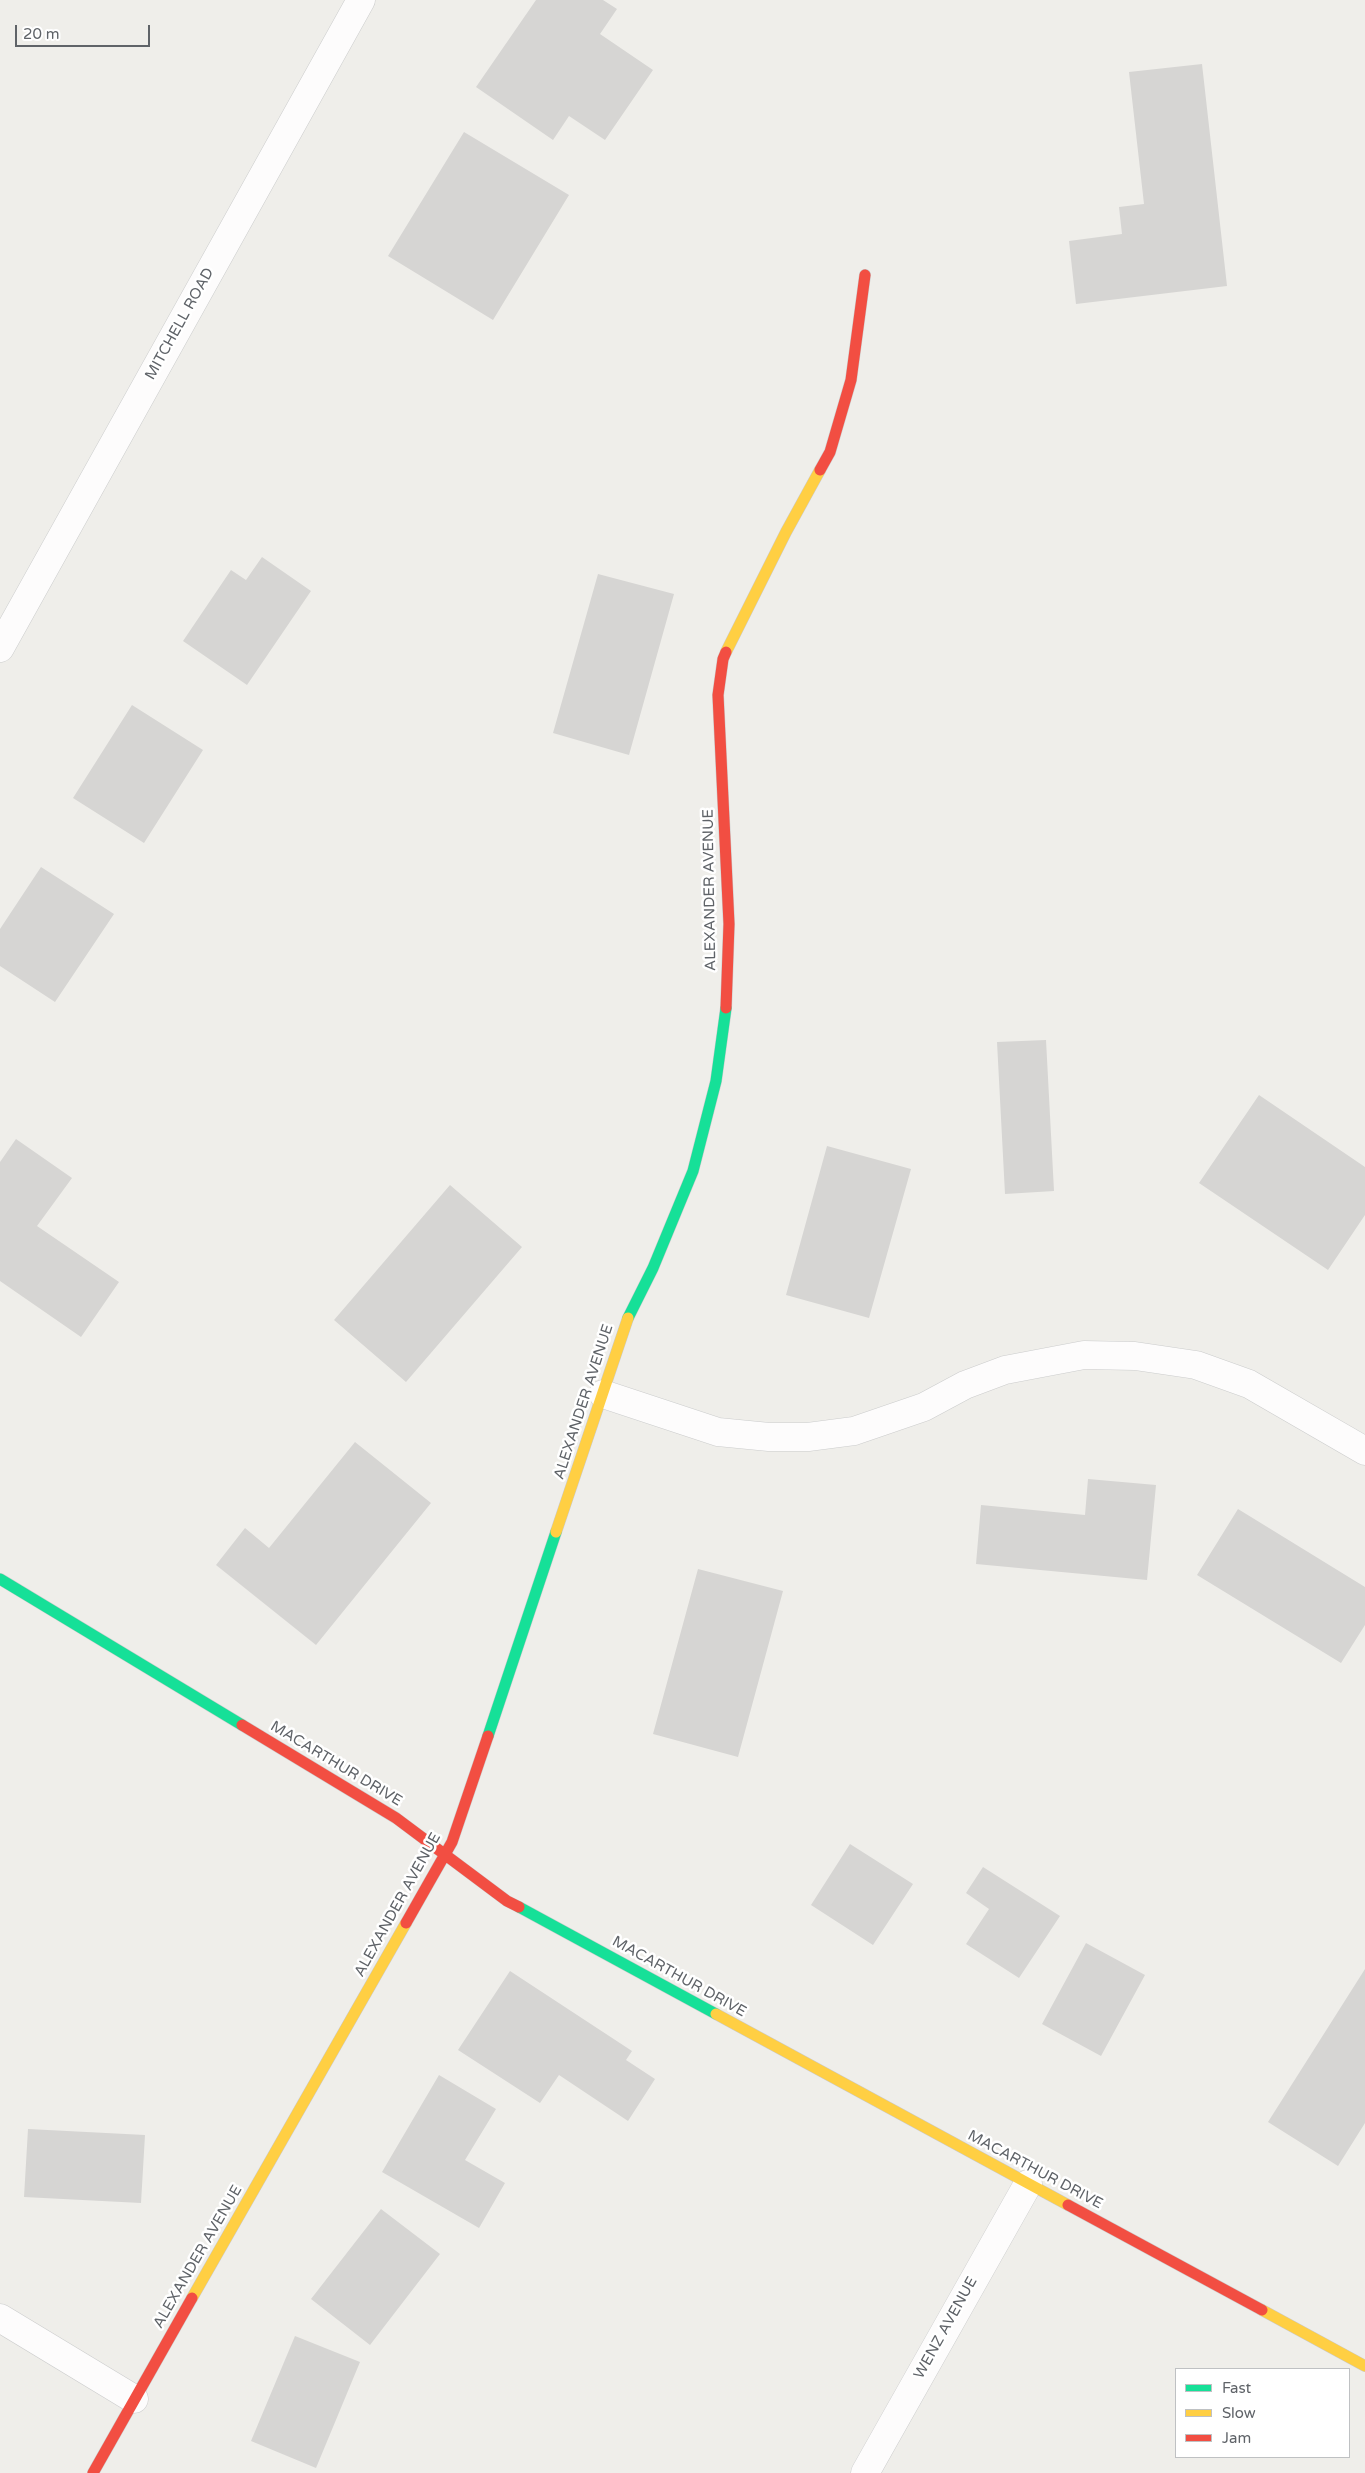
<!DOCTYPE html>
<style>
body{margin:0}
#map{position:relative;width:1365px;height:2473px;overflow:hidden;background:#efeeea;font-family:"Varela Round",sans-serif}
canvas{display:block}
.legend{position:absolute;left:1175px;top:2368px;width:175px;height:90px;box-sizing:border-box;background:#fff;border:1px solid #bfc1c3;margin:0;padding:6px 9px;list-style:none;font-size:15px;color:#5f6368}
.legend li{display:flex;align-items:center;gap:10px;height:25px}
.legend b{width:25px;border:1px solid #bfc1c3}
.scale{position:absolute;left:15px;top:25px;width:135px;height:22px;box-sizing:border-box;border:2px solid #5f6368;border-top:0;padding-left:6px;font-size:15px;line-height:18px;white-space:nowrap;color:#5f6368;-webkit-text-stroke:4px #fff;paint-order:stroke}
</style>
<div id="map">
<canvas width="1365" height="2473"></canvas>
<ul class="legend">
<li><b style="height:6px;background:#16e098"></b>Fast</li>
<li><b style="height:6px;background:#ffcf43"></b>Slow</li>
<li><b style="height:6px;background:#f24e42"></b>Jam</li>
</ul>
<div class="scale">20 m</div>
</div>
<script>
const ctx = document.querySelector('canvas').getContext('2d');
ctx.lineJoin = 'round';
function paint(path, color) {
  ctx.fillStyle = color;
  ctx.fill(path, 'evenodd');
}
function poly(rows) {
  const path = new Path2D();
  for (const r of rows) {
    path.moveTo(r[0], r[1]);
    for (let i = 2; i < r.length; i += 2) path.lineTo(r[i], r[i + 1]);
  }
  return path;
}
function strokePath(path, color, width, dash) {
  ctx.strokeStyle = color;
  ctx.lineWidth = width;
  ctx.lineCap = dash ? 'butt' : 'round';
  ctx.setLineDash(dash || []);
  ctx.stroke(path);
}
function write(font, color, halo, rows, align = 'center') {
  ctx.font = font + ' "Varela Round",sans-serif';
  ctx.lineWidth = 5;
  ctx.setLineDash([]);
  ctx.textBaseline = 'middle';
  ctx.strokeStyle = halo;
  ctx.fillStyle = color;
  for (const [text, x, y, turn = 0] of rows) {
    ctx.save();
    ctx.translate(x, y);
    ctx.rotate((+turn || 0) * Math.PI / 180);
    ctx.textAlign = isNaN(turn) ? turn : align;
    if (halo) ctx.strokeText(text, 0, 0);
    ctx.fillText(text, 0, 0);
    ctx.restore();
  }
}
const building = poly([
 [536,0,603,0,617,9,600,34,653,70,605,140,569,116,553,140,476,87],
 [1202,64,1227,286,1076,304,1069,241,1122,234,1119,207,1144,204,1129,72],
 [464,132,569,195,493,320,388,256],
 [262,557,311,591,247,685,183,641,231,570,246,580],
 [598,574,674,594,629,755,553,733],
 [132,705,203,750,144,843,73,798],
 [41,867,114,914,55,1002,0,966,0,929],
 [1046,1040,1054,1191,1005,1194,997,1042],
 [1259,1095,1365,1167,1365,1215,1328,1270,1199,1183],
 [16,1139,72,1178,37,1226,119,1282,81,1337,0,1281,0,1162],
 [827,1146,911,1169,869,1318,786,1295],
 [450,1185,522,1247,406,1382,334,1320],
 [355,1442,431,1503,316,1645,216,1565,245,1528,269,1548],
 [1088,1479,1156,1485,1147,1580,976,1564,981,1505,1085,1515],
 [1238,1509,1365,1587,1365,1625,1341,1663,1197,1575],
 [698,1569,783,1591,738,1757,653,1734],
 [850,1844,913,1884,873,1945,811,1905],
 [983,1867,1060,1916,1019,1978,966,1944,989,1909,966,1893],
 [1086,1943,1145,1975,1101,2056,1042,2024],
 [1365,1969,1365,2123,1338,2166,1268,2122],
 [510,1971,632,2051,626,2060,655,2079,628,2121,559,2075,540,2103,458,2050],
 [439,2075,496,2109,465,2160,505,2183,479,2228,382,2172],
 [28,2129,145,2135,141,2203,24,2197],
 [381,2209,440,2254,370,2345,311,2299],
 [295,2336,360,2362,316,2468,251,2441]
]);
const street = poly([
 [0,648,361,0],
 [603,1394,718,1432,769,1437,808,1437,854,1431,924,1407,965,1385,1005,1370,1084,1355,1135,1356,1196,1365,1249,1384,1365,1451],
 [0,2318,134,2399],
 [865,2473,1028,2184]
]);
const fast = poly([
 [628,1318,653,1268,693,1171,716,1081,726,1008],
 [0,1579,242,1725],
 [488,1736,556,1532],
 [519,1907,716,2014]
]);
const slow = poly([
 [726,652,786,532,820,470],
 [556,1532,628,1318],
 [716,2014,1068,2205],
 [192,2298,406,1923],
 [1262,2310,1365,2366]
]);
const jam = poly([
 [820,470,830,452,851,380,865,275],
 [726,652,723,659,718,695,729,924,726,1008],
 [242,1725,396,1818,507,1901,519,1907],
 [406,1923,452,1842,488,1736],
 [1068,2205,1262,2310],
 [93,2473,192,2298]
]);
const streetNames = [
 ["MITCHELL ROAD",180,324,-61],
 ["ALEXANDER AVENUE",710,890,-91],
 ["ALEXANDER AVENUE",584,1402,-72],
 ["MACARTHUR DRIVE",336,1764,31],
 ["ALEXANDER AVENUE",398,1905,-61],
 ["MACARTHUR DRIVE",679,1977,29],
 ["MACARTHUR DRIVE",1035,2170,28],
 ["ALEXANDER AVENUE",198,2257,-60],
 ["WENZ AVENUE",946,2328,-61]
];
paint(building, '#d6d5d3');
strokePath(street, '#cbcccc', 29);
strokePath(fast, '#cacacb', 12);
strokePath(slow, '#cacacb', 12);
strokePath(jam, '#cacacb', 12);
strokePath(street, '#fdfcfc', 28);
strokePath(fast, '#16e098', 11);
strokePath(slow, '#ffcf43', 11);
strokePath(jam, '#f24e42', 11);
write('15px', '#5f6368', '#fff', streetNames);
</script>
